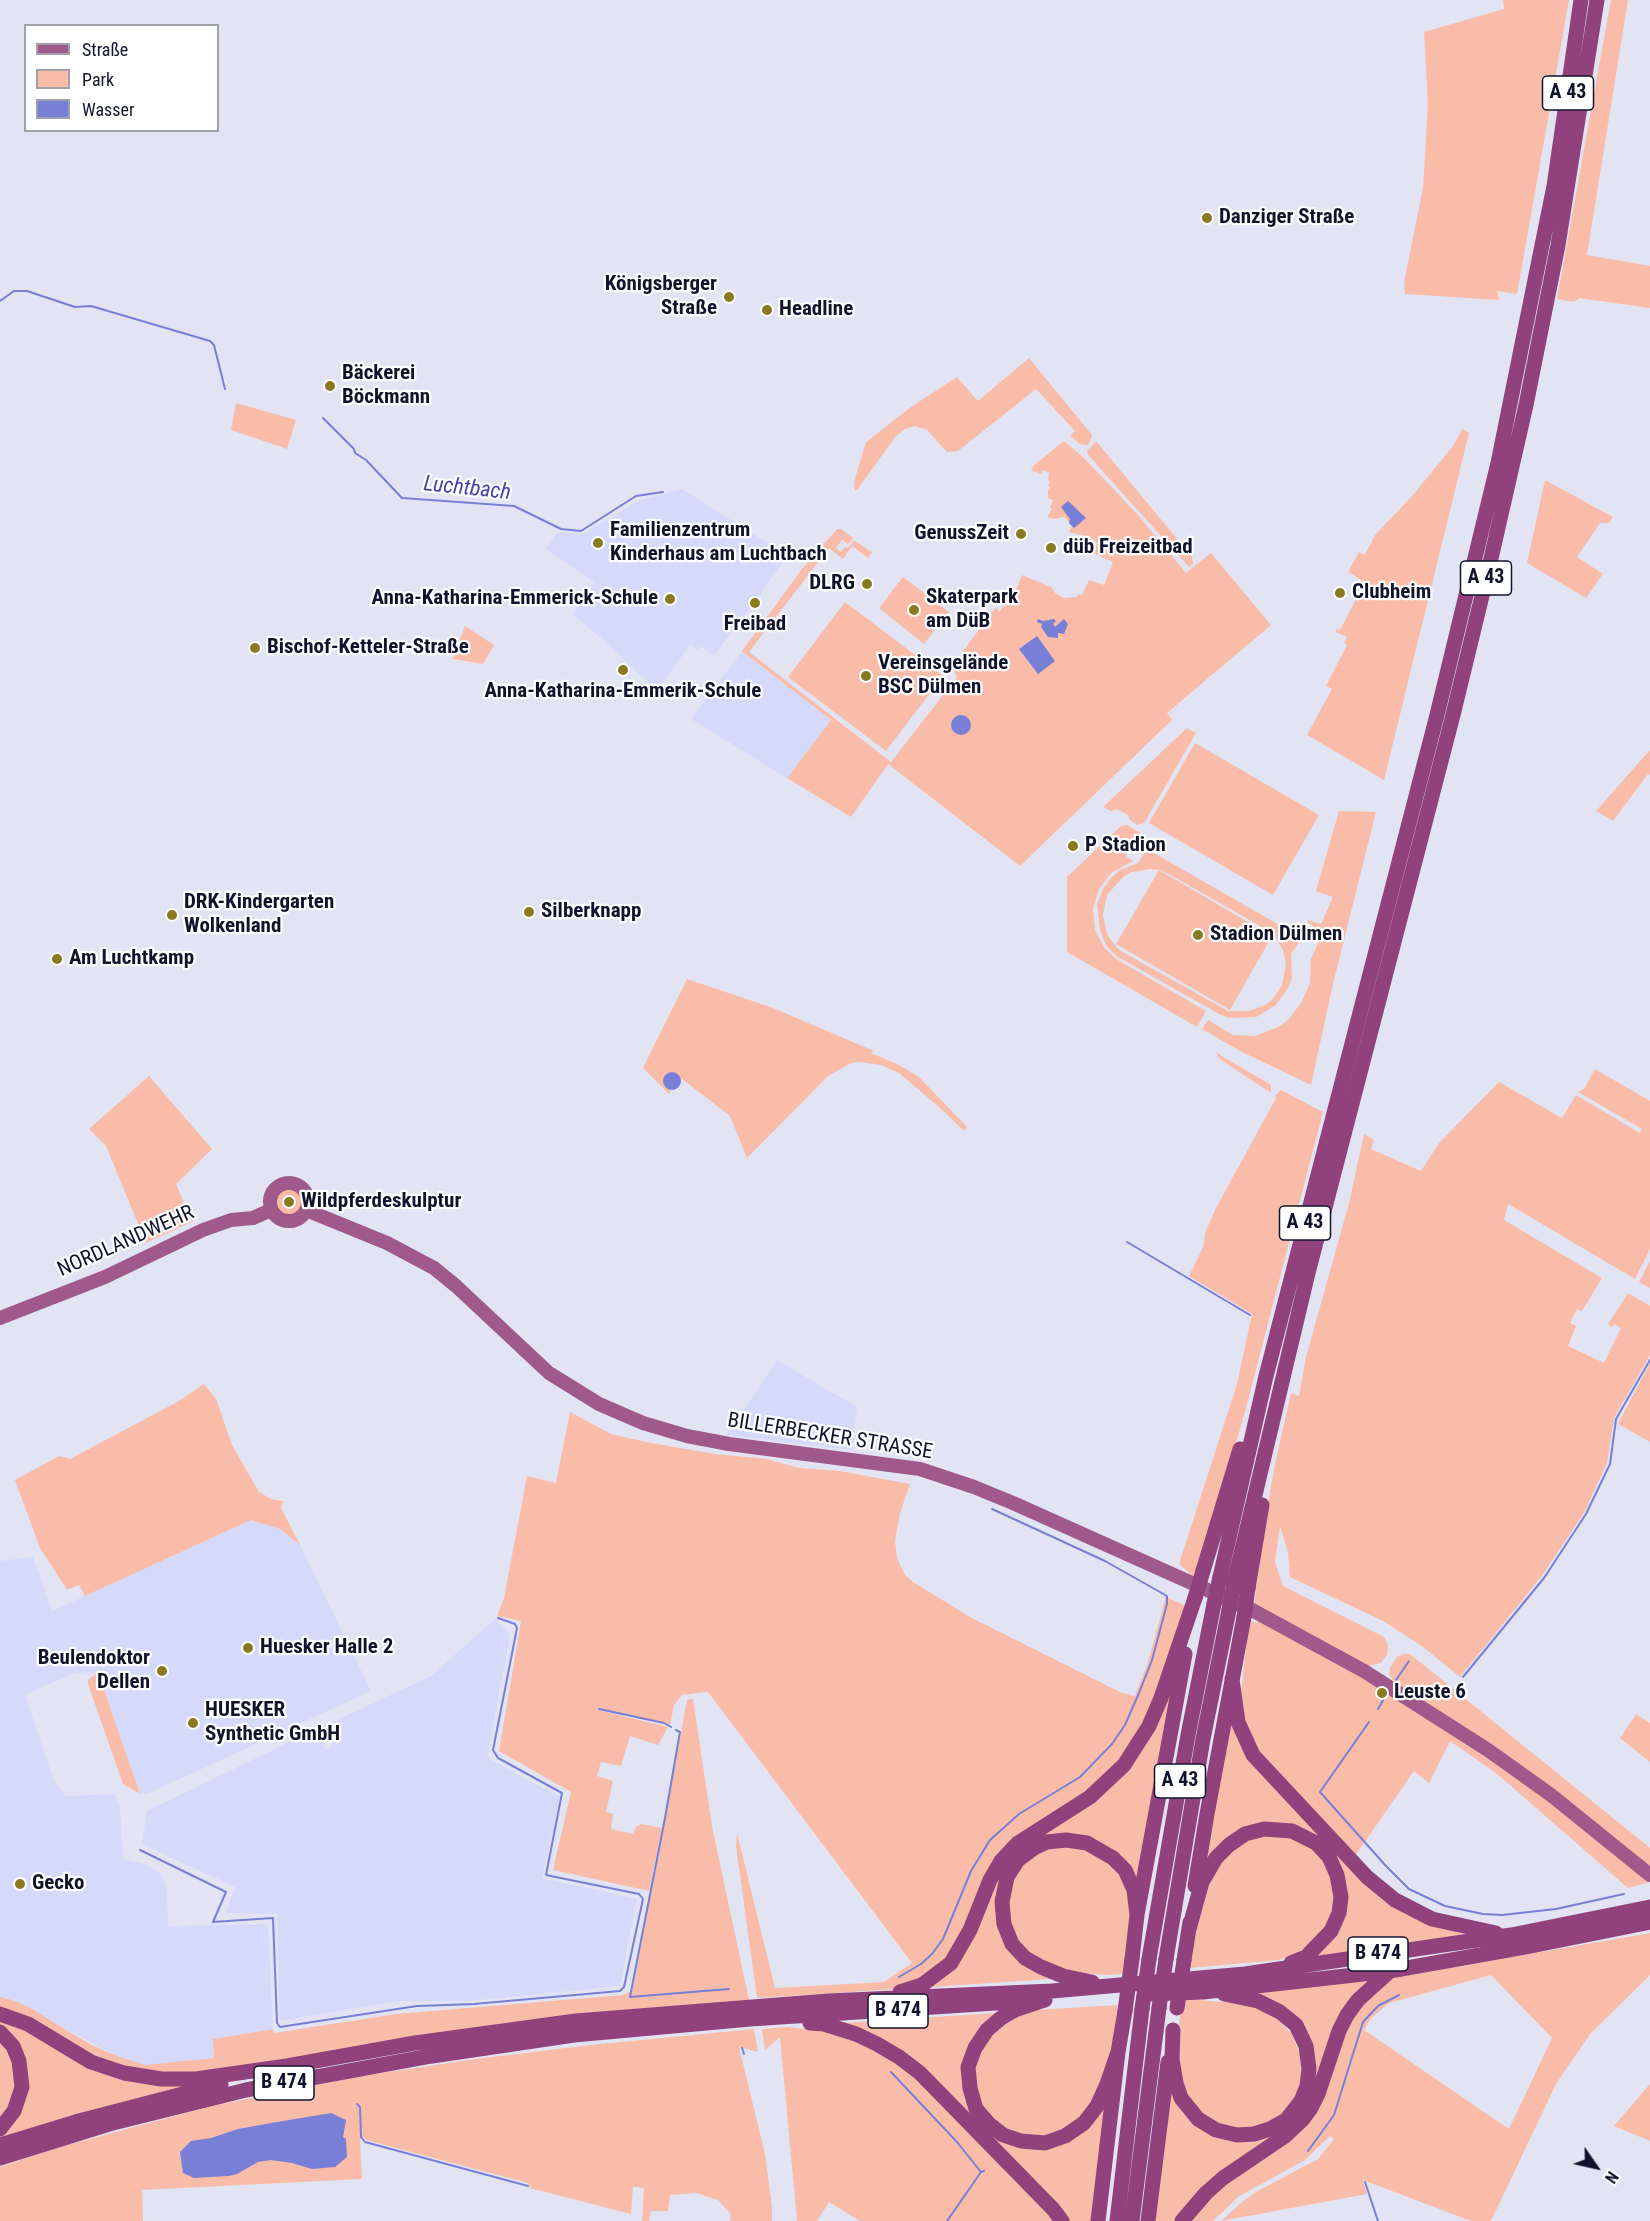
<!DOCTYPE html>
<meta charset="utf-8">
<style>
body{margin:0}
#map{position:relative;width:1650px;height:2221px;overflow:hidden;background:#e2e4f3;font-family:"Roboto Condensed",sans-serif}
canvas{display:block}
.legend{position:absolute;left:24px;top:24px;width:195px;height:108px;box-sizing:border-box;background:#fff;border:2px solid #a0a1ab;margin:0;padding:8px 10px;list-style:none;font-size:18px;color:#11132d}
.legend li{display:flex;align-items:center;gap:12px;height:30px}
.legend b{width:30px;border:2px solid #a0a1ab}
.north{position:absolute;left:1566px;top:2137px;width:60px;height:60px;-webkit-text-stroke:4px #fff;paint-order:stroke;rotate:124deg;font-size:16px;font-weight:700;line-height:24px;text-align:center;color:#11132d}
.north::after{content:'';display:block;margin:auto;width:21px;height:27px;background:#11132d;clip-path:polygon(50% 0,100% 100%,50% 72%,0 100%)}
</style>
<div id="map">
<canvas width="1650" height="2221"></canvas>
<ul class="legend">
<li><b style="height:8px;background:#9f5a8b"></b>Straße</li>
<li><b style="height:16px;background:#f9bca8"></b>Park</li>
<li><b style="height:16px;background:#787fd6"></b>Wasser</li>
</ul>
<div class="north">N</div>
</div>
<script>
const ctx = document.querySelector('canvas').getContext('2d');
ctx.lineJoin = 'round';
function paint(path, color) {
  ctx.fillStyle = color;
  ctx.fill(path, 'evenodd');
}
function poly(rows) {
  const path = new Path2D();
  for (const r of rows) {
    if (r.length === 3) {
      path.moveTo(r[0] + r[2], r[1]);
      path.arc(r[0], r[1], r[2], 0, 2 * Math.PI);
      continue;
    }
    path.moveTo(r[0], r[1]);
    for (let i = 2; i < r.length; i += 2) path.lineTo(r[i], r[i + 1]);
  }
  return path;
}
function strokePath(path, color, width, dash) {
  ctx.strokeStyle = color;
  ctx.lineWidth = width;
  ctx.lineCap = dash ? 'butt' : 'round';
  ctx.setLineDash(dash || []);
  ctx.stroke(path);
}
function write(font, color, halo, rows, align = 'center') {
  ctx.font = font + ' "Roboto Condensed",sans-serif';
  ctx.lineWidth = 4.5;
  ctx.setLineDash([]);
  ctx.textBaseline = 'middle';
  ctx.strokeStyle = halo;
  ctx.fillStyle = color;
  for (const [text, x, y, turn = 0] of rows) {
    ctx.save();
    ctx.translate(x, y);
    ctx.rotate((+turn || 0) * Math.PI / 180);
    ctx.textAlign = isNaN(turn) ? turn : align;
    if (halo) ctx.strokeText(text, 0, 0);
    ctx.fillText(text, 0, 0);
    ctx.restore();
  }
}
const built = poly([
 [682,489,788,556,714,656,701,646,698,650,690,645,657,691,601,638,572,614,595,583,546,549,558,532,583,534,638,501],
 [742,651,831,720,787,778,691,719],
 [777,1360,857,1407,852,1450,727,1435],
 [251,1520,280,1529,300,1545,371,1691,147,1794,140,1794,98,1672,74,1673,25,1695,54,1781,66,1796,115,1794,120,1809,123,1859,148,1865,163,1876,167,1889,168,1926,268,1924,273,2029,213,2039,214,2058,145,2066,114,2055,12,2000,0,1997,0,1561,33,1557,52,1611],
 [495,1619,510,1635,488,1756,491,1760,560,1797,542,1878,637,1899,620,1986,469,2001,400,2001,280,2021,277,1914,226,1913,235,1887,142,1844,147,1811,314,1730,322,1739,324,1749,331,1749,331,1726,333,1722,431,1676]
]);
const green = poly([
 [1503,0,1569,0,1517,294,1497,291,1499,300,1405,294,1404,283,1423,188,1428,104,1424,32,1504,9],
 [1611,0,1628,0,1587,255,1650,266,1650,308,1579,298,1574,302,1557,299],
 [1029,358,1092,435,1090,442,1087,445,1080,444,1070,436,1075,431,1036,389,958,451,947,452,927,430,915,426,905,429,896,436,857,490,855,490,854,482,866,442,911,407,957,377,978,401],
 [236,403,296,420,287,449,231,430],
 [1462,429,1469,433,1384,780,1307,735,1332,689,1326,686,1347,645,1344,643,1347,637,1335,632,1337,629,1340,630,1365,582,1348,572,1359,552,1365,555,1375,535,1413,495,1453,446],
 [1064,441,1084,458,1138,515,1186,573,1211,553,1271,625,1167,713,1172,720,1020,866,888,764,851,817,787,778,831,720,742,651,802,569,837,529,841,529,853,538,848,544,842,540,836,548,841,552,845,547,848,548,854,540,870,551,873,551,868,558,852,546,843,559,829,548,749,652,891,762,957,677,953,668,950,669,947,662,964,656,963,651,996,607,999,612,1016,590,1022,575,1051,587,1055,593,1064,598,1076,597,1078,594,1082,595,1089,580,1104,585,1113,562,1093,553,1097,543,1090,537,1069,532,1072,526,1065,517,1053,519,1047,517,1052,509,1050,507,1053,500,1048,498,1048,490,1050,488,1048,485,1050,482,1048,480,1049,473,1043,470,1041,474,1031,470,1033,466],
 [1096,441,1192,557,1193,564,1189,567,1088,455,1087,451],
 [1545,480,1613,517,1609,523,1600,523,1577,557,1603,574,1586,598,1527,563],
 [903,577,949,612,924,644,879,608],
 [845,602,943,676,886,751,788,677],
 [465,626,494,645,483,664,453,659],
 [1187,728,1196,733,1144,823,1137,825,1130,820,1128,815,1117,809,1111,811,1103,807],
 [1195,743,1319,815,1273,895,1149,823],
 [1650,750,1650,775,1648,774,1613,821,1596,811],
 [1339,811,1376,812,1333,984,1311,1085,1240,1051,1202,1029,1208,1020,1233,1035,1255,1036,1280,1026,1288,1020,1301,1003,1310,983,1311,959,1323,932,1307,922,1308,920,1321,924,1333,897,1316,891],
 [1127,825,1140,833,1126,856,1133,861,1111,873,1099,889,1093,908,1095,930,1104,947,1116,959,1206,1011,1197,1027,1067,952,1067,877,1121,826],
 [1147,849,1302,938,1291,954,1292,978,1288,988,1275,1006,1256,1017,1229,1018,1219,1014,1118,957,1110,950,1105,943,1100,930,1097,904,1103,889,1110,879,1120,870,1138,863],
 [1150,869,1159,870,1116,944,1230,1010,1272,936,1159,870,1167,873,1267,930,1275,937,1283,950,1286,965,1282,985,1272,1000,1265,1005,1249,1011,1228,1011,1121,951,1114,944,1107,934,1103,915,1107,895,1123,877,1132,872],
 [687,979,773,1008,874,1051,871,1053,899,1065,919,1077,967,1127,964,1131,940,1108,899,1073,881,1065,859,1062,851,1063,828,1076,747,1158,730,1116,677,1075,664,1085,671,1089,669,1094,643,1068],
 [1215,1052,1271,1085,1271,1093,1221,1060],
 [1595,1069,1650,1101,1650,1249,1635,1279,1508,1204,1504,1220,1602,1278,1582,1311,1577,1309,1570,1323,1576,1326,1568,1346,1604,1363,1621,1328,1614,1324,1612,1327,1608,1324,1628,1293,1650,1306,1650,1355,1614,1418,1607,1463,1584,1513,1541,1577,1460,1677,1423,1647,1383,1621,1290,1577,1288,1553,1280,1526,1275,1562,1283,1586,1384,1637,1388,1645,1387,1655,1381,1663,1368,1666,1254,1606,1256,1592,1253,1591,1275,1464,1291,1393,1299,1396,1306,1357,1349,1203,1364,1134,1374,1140,1371,1149,1421,1171,1439,1143,1499,1082,1562,1118,1576,1095,1640,1133,1642,1129,1578,1092,1584,1089],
 [149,1076,212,1149,176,1184,192,1222,146,1243,106,1146,89,1129],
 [1281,1090,1323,1112,1246,1408,1201,1566,1195,1578,1179,1564,1237,1384,1252,1314,1189,1276,1204,1245,1205,1233,1216,1208,1276,1098,1275,1096],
 [289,1202,14],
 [1650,1261,1650,1288,1639,1282],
 [1650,1363,1650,1442,1618,1424],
 [204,1384,216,1399,232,1445,259,1492,271,1499,283,1501,281,1508,300,1545,280,1529,251,1520,85,1596,79,1585,67,1590,40,1548,15,1480,59,1456,70,1459,177,1402],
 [570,1412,611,1434,646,1442,715,1454,767,1459,799,1468,840,1471,910,1484,900,1513,895,1541,897,1558,905,1575,913,1582,970,1617,1122,1693,1135,1696,1148,1662,1165,1600,1164,1596,1188,1607,1157,1697,1136,1738,1100,1783,1030,1829,950,1955,934,1972,897,1989,757,1998,736,1846,737,1833,775,1988,884,1982,912,1963,708,1692,682,1695,674,1705,670,1725,664,1722,598,1710,668,1727,658,1745,630,1736,621,1766,601,1762,597,1776,613,1781,606,1812,613,1814,611,1829,633,1834,636,1827,641,1824,662,1828,649,1891,553,1870,571,1792,499,1751,521,1621,497,1616,504,1598,527,1476,556,1483],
 [1259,1619,1334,1659,1524,1780,1650,1882,1628,1888,1496,1773,1450,1741,1429,1783,1414,1771,1355,1856,1279,1777,1248,1736,1240,1704,1249,1620,1257,1623],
 [1404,1654,1410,1654,1650,1848,1650,1867,1395,1683,1389,1674,1390,1667,1398,1656],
 [1177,1668,1139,1886,1112,1849,1095,1839,1021,1851,997,1923,1051,1979,932,1987,1010,1857,1096,1797],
 [98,1672,140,1794,123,1784,88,1684,88,1680],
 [693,1699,712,1826,749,2000,598,2013,227,2071,164,2075,108,2064,0,2009,0,1997,12,2000,29,2007,86,2042,114,2055,145,2065,214,2058,213,2039,273,2029,274,2033,396,2014,623,1995,629,1992,632,1994,687,1700],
 [1636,1714,1650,1723,1650,1762,1620,1738],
 [1231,1716,1234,1726,1367,1882,1449,1929,1470,1936,1317,1956,1328,1943,1341,1870,1278,1823,1205,1866],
 [1260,1835,1284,1835,1315,1849,1330,1873,1335,1900,1328,1923,1310,1945,1297,1953,1279,1960,1190,1968,1191,1951,1207,1887,1223,1859,1240,1843],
 [1055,1846,1083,1847,1113,1865,1124,1882,1132,1912,1123,1974,1106,1975,1063,1971,1037,1960,1019,1944,1007,1916,1010,1885,1021,1867,1037,1854],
 [1650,1933,1650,1975,1590,2034,1556,2084,1491,2221,1471,2221,1363,2180,1367,2194,1221,2221,1242,2202,1256,2192,1318,2159,1334,2139,1330,2136,1305,2160,1238,2197,1213,2221,1188,2221,1217,2188,1285,2141,1356,2010,1388,1981,1398,1977],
 [1491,1975,1552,2038,1509,2129,1364,2030,1371,2018,1389,2003],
 [1369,1980,1315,2088,1298,2117,1176,2221,1155,2221,1170,2090,1221,2137,1297,2113,1310,2048,1251,1993],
 [1185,1999,1248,2004,1273,2015,1292,2034,1301,2057,1301,2081,1297,2094,1281,2114,1271,2121,1251,2128,1227,2128,1205,2118,1183,2090,1177,2041,1180,2017],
 [1118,2005,1113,2044,1096,2095,1079,2120,1049,2136,1012,2133,988,2115,977,2096,974,2066,984,2043,1010,2019,1035,2010],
 [997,2013,977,2033,972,2111,1043,2148,1108,2098,1094,2221,1068,2221,923,2072,841,2023],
 [0,2018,12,2022,76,2059,196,2084,0,2140,0,2134,23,2096,0,2027],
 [787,2027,825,2031,869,2045,909,2072,1056,2221,860,2221,829,2202,817,2221,797,2221,780,2037,765,2050,762,2029],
 [754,2029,758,2052,739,2047,765,2154,772,2207,772,2221,730,2221,731,2214,718,2200,696,2193,670,2195,668,2211,651,2211,649,2221,642,2221,644,2188,633,2187,631,2214,530,2188,528,2183,366,2140,363,2137,360,2139,362,2179,142,2190,143,2221,0,2221,0,2167,60,2147,212,2106,361,2076,476,2059,590,2045],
 [0,2038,14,2060,17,2089,0,2124],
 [1650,2084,1650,2141,1614,2126]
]);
const water = poly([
 [1068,501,1086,518,1074,528,1069,523,1070,519,1061,507],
 [1038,619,1043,621,1054,619,1056,621,1053,624,1055,627,1064,619,1068,624,1064,634,1058,633,1058,638,1048,637,1041,627,1042,624,1037,622],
 [1037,636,1055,661,1038,674,1019,649],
 [961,725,10],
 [672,1081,9],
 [331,2113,346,2120,343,2137,346,2139,347,2157,335,2167,312,2169,292,2163,271,2160,258,2162,237,2174,228,2176,194,2178,183,2173,180,2152,191,2141,211,2138,238,2129,271,2123]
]);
const stream = poly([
 [0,301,14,291,27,291,75,307,91,306,210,341,214,345,225,389],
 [323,418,354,449,355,453,366,460,402,498,514,506,561,529,581,531,636,496,663,492],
 [1127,1242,1250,1315],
 [1463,1677,1544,1578,1586,1514,1610,1464,1616,1419,1650,1360],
 [1396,1680,1409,1661],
 [599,1709,664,1723,671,1727],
 [1378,1709,1385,1697],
 [1369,1722,1320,1792,1386,1866,1409,1889,1445,1906,1483,1914,1502,1915,1556,1909,1624,1894],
 [676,1730,680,1732,665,1818,630,1997,729,1989],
 [140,1850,226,1892,213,1922,273,1918,277,2023,280,2027,417,2006,474,2004,620,1991,624,1987,643,1899,639,1894,546,1875,562,1793,498,1758,493,1750,517,1628,515,1624,498,1618],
 [899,1977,921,1964,932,1954,943,1939,971,1871,990,1840,1019,1814,1080,1777,1112,1744,1125,1725,1139,1693,1152,1660,1167,1604,1167,1596,1105,1561,992,1509],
 [742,2048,744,2054],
 [891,2072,957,2142,981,2172],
 [357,2104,360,2107,361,2137,365,2142,528,2186],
 [1308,2151,1334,2115,1363,2022,1378,2006,1399,1995],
 [1365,2182,1378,2221],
 [947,2221,981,2172,984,2171]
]);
const major = poly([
 [289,1202,19],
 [306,1210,387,1243,434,1268,456,1286,549,1373,599,1404,643,1423,687,1436,729,1444,920,1469,974,1487,1013,1503,1252,1610,1364,1671,1488,1750,1551,1795,1650,1875],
 [0,1318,105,1277,203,1230,231,1220,253,1218,271,1210]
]);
const highway = poly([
 [1203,1571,1240,1449],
 [1220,1577,1266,1376,1437,715,1498,463,1554,186,1581,0],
 [1234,1583,1308,1273,1453,715,1490,563,1526,405,1558,245,1597,0],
 [1248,1588,1262,1505],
 [1232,1679,1238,1722,1253,1755,1367,1877,1395,1900,1432,1919,1496,1933],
 [1195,1886,1207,1814,1244,1617],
 [1189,1929,1202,1882,1216,1858,1229,1845,1245,1834,1264,1829,1292,1831,1316,1843,1329,1857,1337,1875,1341,1897,1339,1913,1331,1931,1306,1957,1291,1963],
 [1132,1959,1137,1915,1185,1654],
 [1149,1959,1188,1735,1214,1604],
 [1166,1959,1203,1739,1229,1610],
 [1184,1960,1190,1922],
 [1092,1982,1063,1976,1041,1967,1025,1958,1012,1944,1004,1924,1002,1902,1007,1877,1018,1860,1034,1848,1047,1842,1066,1840,1087,1843,1113,1858,1125,1870,1134,1890,1137,1915],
 [900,1992,922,1985,951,1963,970,1930,990,1880,1001,1861,1018,1843,1090,1797,1124,1765,1149,1726,1161,1698,1195,1598],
 [1149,1994,1203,1992,1390,1971,1525,1947,1650,1922],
 [1045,2000,1015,2010,1001,2018,987,2030,975,2048,968,2067,970,2088,976,2109,989,2124,1003,2135,1021,2141,1045,2143,1065,2136,1084,2123,1097,2106,1107,2084,1118,2052],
 [0,2014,28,2024,91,2062,124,2073,161,2079,196,2079,287,2066,415,2043,576,2021,828,2001,1052,1991,1245,1974,1511,1935,1650,1907],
 [810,2023,824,2024,856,2034,877,2044,899,2057,920,2073,1053,2209,1062,2221],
 [1173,2030,1172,2059,1176,2083,1181,2098,1198,2119,1216,2130,1237,2135,1254,2134,1270,2129,1286,2120,1301,2101,1307,2086,1309,2069,1306,2046,1296,2025,1280,2012,1258,2001,1224,1994],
 [0,2032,13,2046,19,2061,22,2087,14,2111,0,2129],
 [0,2145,79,2121,221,2084],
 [0,2158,109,2124,246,2090,425,2057,574,2035,750,2019,1026,2001],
 [1098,2221,1118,2052,1125,2011],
 [1117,2221,1142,2009],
 [1132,2221,1159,2008],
 [1148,2221,1168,2062],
 [1182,2221,1206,2193,1223,2178,1285,2136,1303,2119,1311,2108,1318,2094,1339,2031,1347,2015,1358,2000,1390,1971]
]);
const highwayBridge = poly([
 [1195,1598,1203,1571],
 [1214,1604,1220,1577],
 [1229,1610,1234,1583],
 [1244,1617,1248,1588],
 [1159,2008,1166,1959],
 [1177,2008,1184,1960],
 [1142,2009,1149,1959],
 [1125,2011,1132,1959]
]);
const markers = [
 [1207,218,6,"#8a7a1f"],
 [729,297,6,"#8a7a1f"],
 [767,310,6,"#8a7a1f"],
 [330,386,6,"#8a7a1f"],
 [1021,534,6,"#8a7a1f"],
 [598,543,6,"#8a7a1f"],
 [1051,548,6,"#8a7a1f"],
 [867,584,6,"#8a7a1f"],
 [1340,593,6,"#8a7a1f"],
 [670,599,6,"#8a7a1f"],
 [755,603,6,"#8a7a1f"],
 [914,610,6,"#8a7a1f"],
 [255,648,6,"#8a7a1f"],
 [623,670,6,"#8a7a1f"],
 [866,676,6,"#8a7a1f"],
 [1073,846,6,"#8a7a1f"],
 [529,912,6,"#8a7a1f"],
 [172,915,6,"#8a7a1f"],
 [1198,935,6,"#8a7a1f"],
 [57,959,6,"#8a7a1f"],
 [289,1202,6,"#8a7a1f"],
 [248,1648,6,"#8a7a1f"],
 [162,1671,6,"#8a7a1f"],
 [1382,1693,6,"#8a7a1f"],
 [193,1723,6,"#8a7a1f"],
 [20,1884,6,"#8a7a1f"]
];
const shields = [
 [1568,93,51],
 [1486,578,51],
 [1305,1223,51],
 [1180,1781,51],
 [1378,1954,60],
 [898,2011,60],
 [284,2083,60]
];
const shieldNames = [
 ["A 43",1568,93],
 ["A 43",1486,578],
 ["A 43",1305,1223],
 ["A 43",1180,1781],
 ["B 474",1378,1954],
 ["B 474",898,2011],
 ["B 474",284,2083]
];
const poiNames = [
 ["Danziger Straße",1219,218],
 ["Königsberger",717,285,"right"],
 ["Straße",717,309,"right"],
 ["Headline",779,310],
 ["Bäckerei",342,374],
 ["Böckmann",342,398],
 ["Familienzentrum",610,531],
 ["Kinderhaus am Luchtbach",610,555],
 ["GenussZeit",1009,534,"right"],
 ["düb Freizeitbad",1063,548],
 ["DLRG",855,584,"right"],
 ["Clubheim",1352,593],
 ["Skaterpark",926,598],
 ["am DüB",926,622],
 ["Anna-Katharina-Emmerick-Schule",658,599,"right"],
 ["Freibad",755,625,"center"],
 ["Bischof-Ketteler-Straße",267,648],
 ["Vereinsgelände",878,664],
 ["BSC Dülmen",878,688],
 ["Anna-Katharina-Emmerik-Schule",623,692,"center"],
 ["P Stadion",1085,846],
 ["DRK-Kindergarten",184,903],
 ["Wolkenland",184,927],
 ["Silberknapp",541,912],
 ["Stadion Dülmen",1210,935],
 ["Am Luchtkamp",69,959],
 ["Wildpferdeskulptur",301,1202],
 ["Huesker Halle 2",260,1648],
 ["Beulendoktor",150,1659,"right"],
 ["Dellen",150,1683,"right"],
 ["Leuste 6",1394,1693],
 ["HUESKER",205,1711],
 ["Synthetic GmbH",205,1735],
 ["Gecko",32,1884]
];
const streetNames = [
 ["NORDLANDWEHR",126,1242,-24],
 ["BILLERBECKER STRASSE",830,1437,9]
];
const waterNames = [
 ["Luchtbach",467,489,6]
];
paint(built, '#d5dafb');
paint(green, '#f9bca8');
paint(water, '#787fd6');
strokePath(stream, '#787fd6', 2);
strokePath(major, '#9f5a8b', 14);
strokePath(highway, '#91427c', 15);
strokePath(highwayBridge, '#91427c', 15);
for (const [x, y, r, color] of markers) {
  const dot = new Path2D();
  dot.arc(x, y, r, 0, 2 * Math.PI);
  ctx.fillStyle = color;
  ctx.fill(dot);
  strokePath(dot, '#fff', 2);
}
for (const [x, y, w] of shields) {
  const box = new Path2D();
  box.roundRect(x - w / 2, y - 17, w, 34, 4.5);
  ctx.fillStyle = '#fff';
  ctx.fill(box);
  strokePath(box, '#11132d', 1.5);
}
write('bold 20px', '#11132d', null, shieldNames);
write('bold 21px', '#11132d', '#fff', poiNames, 'left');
write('21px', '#11132d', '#fff', streetNames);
write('italic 22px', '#4543aa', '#fff', waterNames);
</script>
